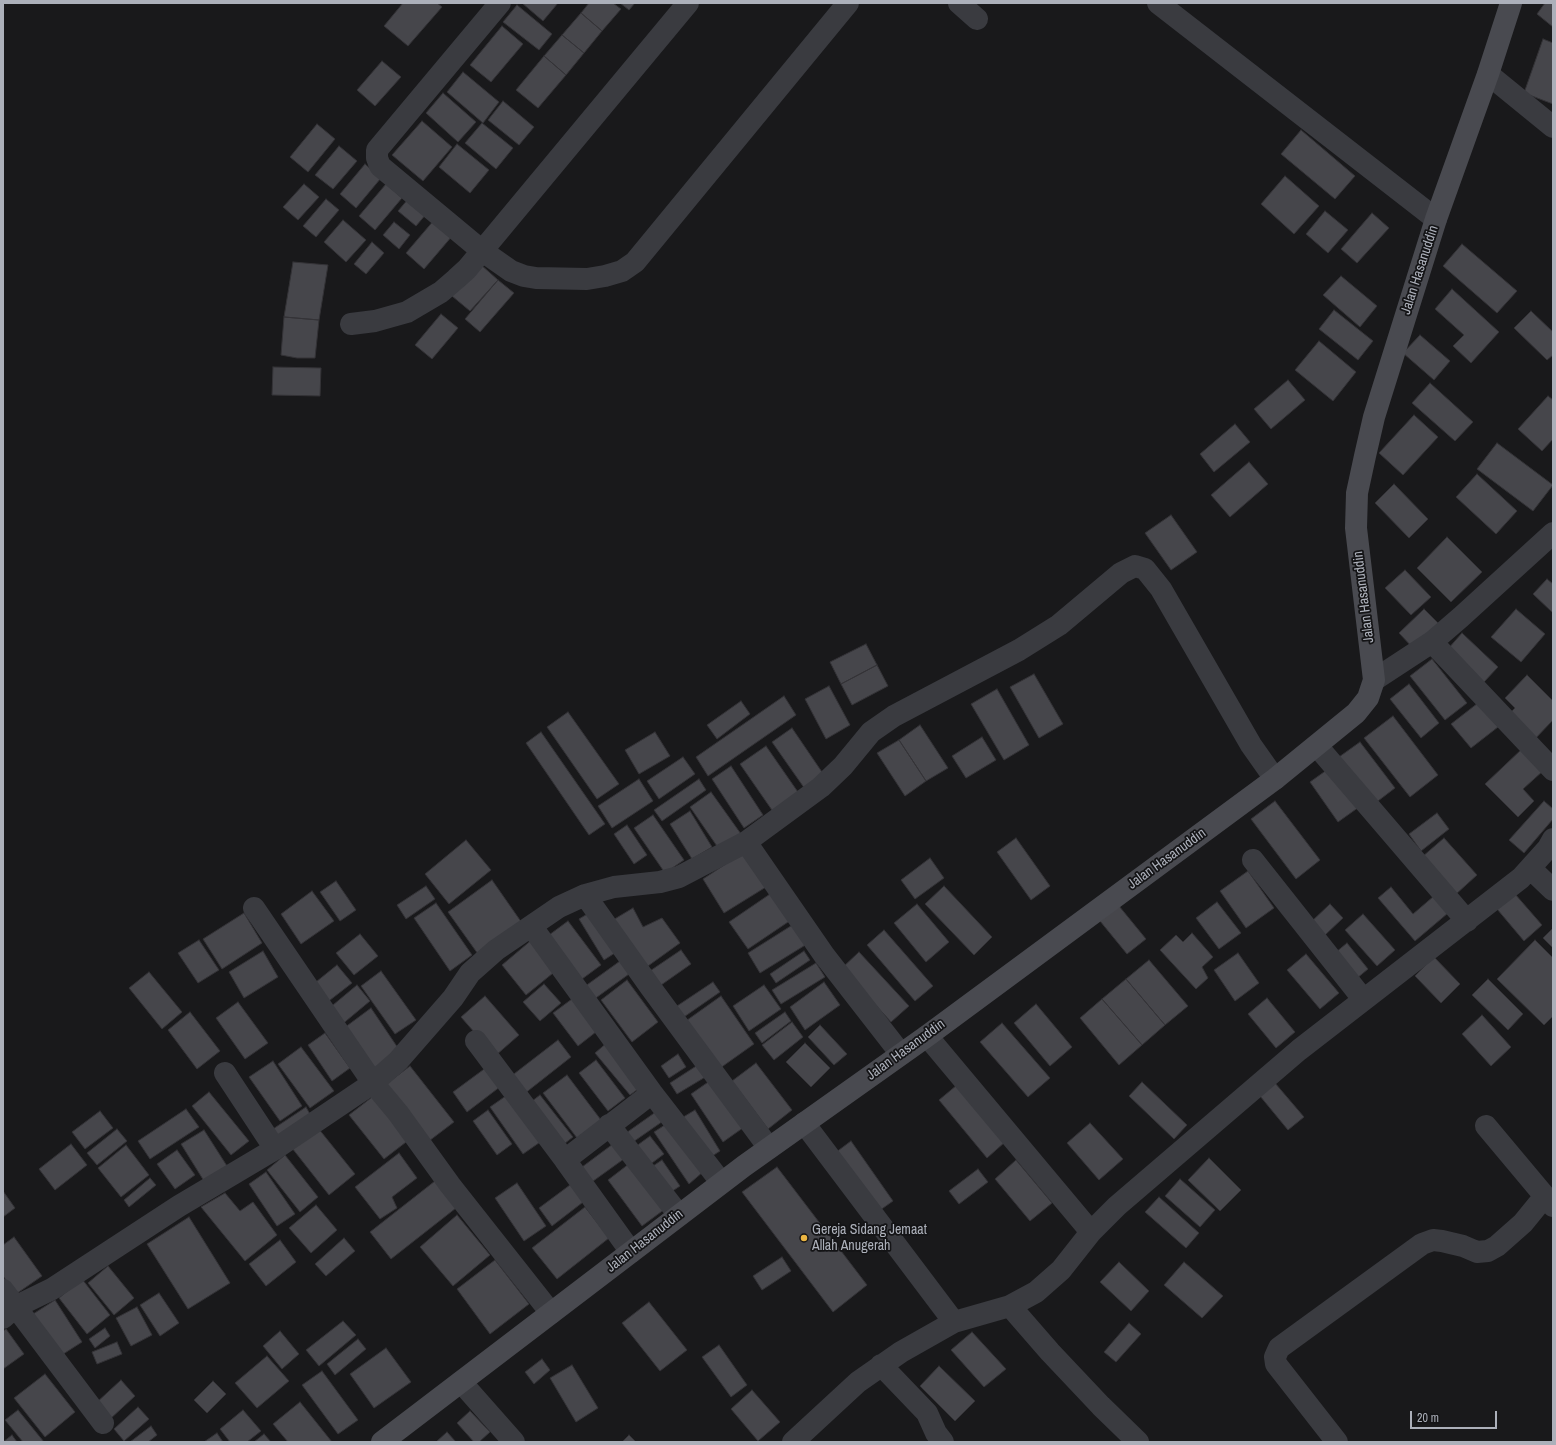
<!DOCTYPE html>
<style>
body{margin:0}
#map{position:relative;width:1556px;height:1445px;overflow:hidden;background:#19191b;font-family:"Archivo Narrow",sans-serif}
canvas{display:block}
.frame{position:absolute;inset:0;border:4px solid #acb0ba;pointer-events:none}
.scale{position:absolute;left:1410px;top:1411px;width:87px;height:18px;box-sizing:border-box;border:2px solid #acb0ba;border-top:0;padding-left:5px;font-size:12px;line-height:14px;white-space:nowrap;color:#acb0ba;-webkit-text-stroke:3px #141416;paint-order:stroke}
</style>
<div id="map">
<canvas width="1556" height="1445"></canvas>
<div class="frame"></div>
<div class="scale">20 m</div>
</div>
<script>
const ctx = document.querySelector('canvas').getContext('2d');
ctx.lineJoin = 'round';
function paint(path, color) {
  ctx.fillStyle = color;
  ctx.fill(path, 'evenodd');
}
function poly(rows) {
  const path = new Path2D();
  for (const r of rows) {
    path.moveTo(r[0], r[1]);
    for (let i = 2; i < r.length; i += 2) path.lineTo(r[i], r[i + 1]);
  }
  return path;
}
function strokePath(path, color, width, dash) {
  ctx.strokeStyle = color;
  ctx.lineWidth = width;
  ctx.lineCap = dash ? 'butt' : 'round';
  ctx.setLineDash(dash || []);
  ctx.stroke(path);
}
function write(font, color, halo, rows, align = 'center') {
  ctx.font = font + ' "Archivo Narrow",sans-serif';
  ctx.lineWidth = 3.5;
  ctx.setLineDash([]);
  ctx.textBaseline = 'middle';
  ctx.strokeStyle = halo;
  ctx.fillStyle = color;
  for (const [text, x, y, turn = 0] of rows) {
    ctx.save();
    ctx.translate(x, y);
    ctx.rotate((+turn || 0) * Math.PI / 180);
    ctx.textAlign = isNaN(turn) ? turn : align;
    if (halo) ctx.strokeText(text, 0, 0);
    ctx.fillText(text, 0, 0);
    ctx.restore();
  }
}
const building = poly([
 [403,3,437,3,442,7,408,46,384,26,403,3],
 [522,3,558,3,543,21,522,3],
 [589,3,613,3,621,9,602,31,581,13,589,3],
 [620,3,635,3,629,10,620,3],
 [1545,3,1553,3,1553,27,1537,14,1545,3],
 [517,5,552,34,539,50,503,22,517,5],
 [581,13,602,31,584,53,562,35,581,13],
 [502,26,523,44,491,82,470,65,502,26],
 [562,35,584,53,566,75,544,56,562,35],
 [1543,39,1553,43,1553,104,1524,93,1543,39],
 [544,56,566,75,538,108,516,90,544,56],
 [382,61,401,77,375,106,357,90,382,61],
 [463,72,499,102,483,123,447,92,463,72],
 [443,93,476,122,458,142,426,113,443,93],
 [503,101,534,127,519,145,488,120,503,101],
 [422,121,452,147,423,181,392,155,422,121],
 [482,123,513,148,496,169,465,143,482,123],
 [317,124,335,139,308,172,290,157,317,124],
 [1301,130,1355,176,1335,199,1281,154,1301,130],
 [457,144,489,170,470,193,439,167,457,144],
 [339,146,357,161,333,189,315,175,339,146],
 [365,164,381,178,356,208,340,194,365,164],
 [1285,176,1319,206,1294,234,1261,204,1285,176],
 [304,184,319,197,298,220,283,207,304,184],
 [386,184,402,198,375,230,359,216,386,184],
 [409,198,427,213,416,226,398,211,409,198],
 [326,199,339,210,316,237,303,226,326,199],
 [1325,211,1348,230,1328,253,1306,234,1325,211],
 [1372,213,1389,228,1357,263,1341,249,1372,213],
 [435,219,453,235,424,269,406,253,435,219],
 [343,220,366,240,346,262,324,242,343,220],
 [394,222,410,235,399,249,383,235,394,222],
 [372,242,384,253,366,274,354,264,372,242],
 [1462,244,1517,291,1497,313,1443,266,1462,244],
 [293,262,328,265,319,320,284,317,293,262],
 [480,264,498,280,470,311,452,296,480,264],
 [1341,276,1377,306,1360,327,1323,295,1341,276],
 [498,280,514,293,480,332,465,319,498,280],
 [1452,289,1499,332,1471,363,1453,346,1464,335,1435,309,1452,289],
 [1334,310,1373,341,1358,360,1319,329,1334,310],
 [1531,311,1553,332,1553,355,1547,360,1514,328,1531,311],
 [441,314,458,328,432,359,415,345,441,314],
 [284,317,319,320,315,358,297,358,281,355,284,317],
 [1420,335,1450,361,1434,380,1403,353,1420,335],
 [1319,341,1356,372,1333,401,1295,370,1319,341],
 [273,367,321,368,320,396,272,395,273,367],
 [1288,380,1305,400,1271,429,1254,409,1288,380],
 [1430,383,1473,422,1455,441,1412,403,1430,383],
 [1548,396,1553,400,1553,439,1542,451,1518,429,1548,396],
 [1414,415,1438,437,1403,475,1379,453,1414,415],
 [1235,424,1250,442,1214,472,1200,454,1235,424],
 [1497,443,1553,485,1533,511,1477,469,1497,443],
 [1249,462,1268,484,1230,517,1211,495,1249,462],
 [1477,474,1517,511,1496,534,1456,497,1477,474],
 [1394,484,1428,519,1409,538,1375,503,1394,484],
 [1171,515,1197,552,1171,570,1145,533,1171,515],
 [1447,537,1482,572,1451,602,1417,568,1447,537],
 [1405,570,1431,597,1411,615,1385,588,1405,570],
 [1547,579,1553,584,1553,613,1533,594,1547,579],
 [1424,609,1439,624,1413,648,1399,633,1424,609],
 [1516,609,1545,634,1521,662,1491,637,1516,609],
 [1462,633,1498,667,1484,682,1447,650,1462,633],
 [866,644,877,665,841,684,830,662,866,644],
 [1432,659,1467,703,1445,720,1410,676,1432,659],
 [877,665,888,686,852,705,841,684,877,665],
 [1034,674,1063,724,1039,738,1010,687,1034,674],
 [1527,675,1553,701,1553,720,1533,741,1507,716,1515,708,1505,698,1527,675],
 [1409,684,1439,723,1421,738,1390,699,1409,684],
 [829,686,850,725,826,739,805,699,829,686],
 [997,689,1029,745,1004,760,971,704,997,689],
 [784,696,796,715,708,776,696,757,784,696],
 [741,701,750,714,717,739,707,725,741,701],
 [1478,703,1498,727,1471,748,1451,724,1478,703],
 [568,712,619,784,597,799,547,727,568,712],
 [1393,716,1438,775,1410,797,1364,738,1393,716],
 [920,725,948,768,926,781,899,740,920,725],
 [792,728,824,775,805,789,772,742,792,728],
 [541,732,605,824,589,835,526,743,541,732],
 [655,732,670,756,639,774,625,750,655,732],
 [982,737,996,760,966,778,952,756,982,737],
 [899,740,926,781,905,796,877,753,899,740],
 [1360,742,1395,788,1374,804,1339,757,1360,742],
 [766,746,800,795,774,813,740,764,766,746],
 [1523,748,1544,770,1523,789,1534,801,1518,817,1485,784,1523,748],
 [683,757,695,774,659,799,647,781,683,757],
 [731,766,763,815,744,828,712,779,731,766],
 [1331,767,1359,807,1338,822,1310,782,1331,767],
 [639,779,653,801,612,828,598,806,639,779],
 [699,779,706,790,662,821,654,810,699,779],
 [711,792,741,834,719,849,690,807,711,792],
 [1275,801,1320,860,1296,879,1251,819,1275,801],
 [1544,801,1553,809,1553,819,1524,853,1509,840,1544,801],
 [690,811,712,847,692,859,670,824,690,811],
 [1437,813,1449,829,1421,851,1409,834,1437,813],
 [653,815,684,860,665,873,634,828,653,815],
 [627,825,647,855,634,864,614,834,627,825],
 [1016,838,1050,886,1031,900,997,852,1016,838],
 [1444,838,1477,875,1455,895,1422,857,1444,838],
 [466,840,491,870,449,904,425,874,466,840],
 [744,852,766,887,724,913,703,879,744,852],
 [930,858,944,878,915,899,901,880,930,858],
 [1248,871,1274,908,1246,928,1220,891,1248,871],
 [492,880,522,923,478,954,448,912,492,880],
 [336,881,356,910,340,921,320,892,336,881],
 [426,886,435,899,406,919,397,905,426,886],
 [944,886,992,937,974,955,925,904,944,886],
 [1391,887,1413,914,1434,896,1448,913,1415,941,1378,898,1391,887],
 [312,891,334,921,301,944,281,914,312,891],
 [773,892,791,920,748,949,729,922,773,892],
 [1515,894,1542,925,1524,941,1497,909,1515,894],
 [1217,902,1241,933,1219,949,1196,918,1217,902],
 [436,903,472,955,450,971,414,918,436,903],
 [917,904,949,942,926,962,894,923,917,904],
 [1330,904,1343,918,1324,936,1311,922,1330,904],
 [1119,906,1146,939,1127,954,1100,921,1119,906],
 [633,908,643,927,662,918,680,943,641,971,608,923,633,908],
 [594,910,618,951,604,960,579,919,594,910],
 [244,913,262,943,222,969,203,939,244,913],
 [1363,914,1395,950,1377,966,1345,930,1363,914],
 [568,921,601,965,578,982,545,938,568,921],
 [794,924,807,944,760,973,748,953,794,924],
 [1553,928,1553,948,1543,938,1553,928],
 [884,930,933,986,915,1001,867,945,884,930],
 [1192,933,1213,957,1202,967,1208,978,1196,989,1160,950,1176,935,1183,942,1192,933],
 [360,934,378,956,354,975,336,953,360,934],
 [534,938,558,969,526,995,502,965,534,938],
 [199,940,219,970,198,983,178,953,199,940],
 [1535,940,1553,958,1553,1016,1544,1025,1497,979,1535,940],
 [1347,943,1368,969,1356,979,1335,953,1347,943],
 [681,950,691,964,654,990,644,975,681,950],
 [263,951,278,977,244,998,229,972,263,951],
 [804,951,810,960,776,983,770,974,804,951],
 [859,952,909,1006,891,1022,842,968,859,952],
 [1238,953,1259,983,1235,1001,1214,970,1238,953],
 [1306,954,1339,993,1320,1009,1287,970,1306,954],
 [627,956,636,969,593,1000,584,987,627,956],
 [1434,957,1460,984,1441,1003,1415,976,1434,957],
 [1149,960,1188,1006,1165,1025,1126,979,1149,960],
 [816,963,825,977,781,1004,772,990,816,963],
 [337,965,352,983,325,1004,311,986,337,965],
 [381,971,416,1020,395,1034,361,986,381,971],
 [149,972,182,1012,162,1029,129,988,149,972],
 [1126,979,1165,1025,1142,1045,1102,999,1126,979],
 [1488,979,1523,1014,1508,1030,1472,995,1488,979],
 [627,980,658,1022,632,1042,601,1000,627,980],
 [713,982,720,992,681,1019,674,1008,713,982],
 [824,982,840,1005,805,1030,790,1007,824,982],
 [544,984,561,1003,540,1021,523,1002,544,984],
 [357,985,370,1001,340,1026,327,1010,357,985],
 [764,985,781,1009,749,1031,733,1006,764,985],
 [485,996,519,1035,495,1056,461,1017,485,996],
 [576,996,601,1028,578,1046,553,1013,576,996],
 [721,996,754,1044,716,1071,683,1023,721,996],
 [1267,998,1295,1032,1276,1048,1248,1014,1267,998],
 [1102,999,1142,1045,1119,1065,1080,1018,1102,999],
 [238,1002,268,1043,245,1059,216,1018,238,1002],
 [1036,1004,1072,1047,1050,1066,1014,1023,1036,1004],
 [371,1008,400,1051,373,1070,344,1028,371,1008],
 [190,1012,220,1051,197,1069,168,1030,190,1012],
 [785,1012,791,1021,762,1043,755,1033,785,1012],
 [1482,1015,1511,1047,1491,1066,1462,1034,1482,1015],
 [792,1022,803,1037,774,1060,762,1045,792,1022],
 [1002,1023,1050,1078,1028,1097,980,1042,1002,1023],
 [820,1025,847,1054,834,1065,808,1037,820,1025],
 [325,1033,350,1068,332,1081,308,1045,325,1033],
 [558,1040,571,1057,524,1094,510,1077,558,1040],
 [609,1041,645,1084,630,1095,595,1053,609,1041],
 [805,1043,830,1068,811,1087,786,1062,805,1043],
 [301,1047,334,1091,310,1108,278,1064,301,1047],
 [678,1054,686,1067,669,1078,661,1066,678,1054],
 [596,1060,625,1098,608,1111,579,1073,596,1060],
 [273,1061,302,1106,280,1121,249,1077,273,1061],
 [704,1061,712,1073,677,1094,670,1083,704,1061],
 [756,1063,792,1110,768,1129,732,1081,756,1063],
 [491,1064,505,1083,467,1112,453,1092,491,1064],
 [410,1066,454,1122,429,1141,385,1085,410,1066],
 [567,1075,601,1120,577,1138,543,1093,567,1075],
 [714,1078,747,1125,723,1142,691,1094,714,1078],
 [1142,1082,1187,1125,1174,1139,1129,1096,1142,1082],
 [1275,1083,1304,1117,1288,1130,1260,1096,1275,1083],
 [957,1085,1005,1142,987,1158,939,1100,957,1085],
 [513,1091,546,1138,523,1154,490,1107,513,1091],
 [209,1092,249,1141,231,1155,192,1106,209,1092],
 [376,1094,410,1139,384,1159,349,1115,376,1094],
 [540,1095,573,1137,560,1147,527,1105,540,1095],
 [306,1107,311,1116,278,1137,273,1129,306,1107],
 [186,1109,199,1127,150,1159,138,1141,186,1109],
 [660,1109,666,1119,633,1142,626,1133,660,1109],
 [488,1110,512,1144,497,1155,473,1121,488,1110],
 [695,1110,720,1151,706,1160,680,1119,695,1110],
 [100,1111,113,1128,85,1149,72,1132,100,1111],
 [671,1121,704,1171,689,1184,654,1132,671,1121],
 [1090,1123,1123,1159,1099,1180,1067,1143,1090,1123],
 [318,1128,355,1174,329,1195,292,1148,318,1128],
 [117,1129,127,1141,97,1165,87,1153,117,1129],
 [204,1130,227,1166,204,1181,181,1144,204,1130],
 [650,1136,664,1154,648,1166,635,1147,650,1136],
 [617,1141,628,1156,589,1184,578,1170,617,1141],
 [851,1141,893,1201,876,1213,835,1153,851,1141],
 [71,1144,87,1165,55,1190,39,1169,71,1144],
 [126,1145,149,1175,121,1197,98,1168,126,1145],
 [177,1150,195,1175,175,1189,157,1164,177,1150],
 [399,1153,417,1178,392,1197,397,1208,380,1219,355,1187,399,1153],
 [285,1155,318,1197,300,1212,267,1170,285,1155],
 [1209,1158,1241,1190,1220,1211,1188,1180,1209,1158],
 [634,1160,669,1206,642,1226,608,1180,634,1160],
 [662,1160,680,1186,665,1196,647,1170,662,1160],
 [1016,1160,1052,1203,1030,1221,995,1179,1016,1160],
 [777,1167,867,1285,833,1312,742,1192,777,1167],
 [978,1169,988,1182,959,1204,949,1191,978,1169],
 [266,1172,295,1214,277,1226,249,1184,266,1172],
 [150,1178,156,1185,129,1207,124,1200,150,1178],
 [1180,1179,1215,1210,1200,1227,1165,1196,1180,1179],
 [435,1181,456,1208,391,1259,370,1232,435,1181],
 [574,1182,587,1199,552,1226,539,1208,574,1182],
 [517,1183,546,1226,524,1241,495,1198,517,1183],
 [3,1191,15,1208,3,1217,3,1191],
 [225,1193,240,1211,253,1202,277,1235,245,1261,201,1207,225,1193],
 [1159,1197,1199,1233,1186,1248,1145,1212,1159,1197],
 [316,1205,337,1230,311,1253,289,1228,316,1205],
 [585,1207,609,1238,557,1279,532,1248,585,1207],
 [457,1215,490,1255,453,1286,420,1247,457,1215],
 [189,1217,230,1283,188,1309,147,1244,189,1217],
 [14,1237,42,1276,16,1294,3,1276,3,1245,14,1237],
 [344,1238,355,1251,326,1276,315,1264,344,1238],
 [280,1240,296,1262,266,1286,249,1264,280,1240],
 [782,1257,791,1271,762,1290,753,1276,782,1257],
 [495,1260,529,1304,490,1334,457,1289,495,1260],
 [1119,1262,1149,1291,1131,1311,1100,1282,1119,1262],
 [1184,1262,1223,1296,1202,1318,1164,1285,1184,1262],
 [108,1266,134,1298,114,1315,88,1283,108,1266],
 [82,1279,110,1315,87,1334,59,1298,82,1279],
 [159,1293,179,1323,160,1336,140,1305,159,1293],
 [55,1300,82,1342,57,1358,30,1316,55,1300],
 [649,1302,687,1350,660,1371,622,1323,649,1302],
 [137,1307,152,1335,131,1346,116,1318,137,1307],
 [343,1321,356,1335,319,1366,306,1350,343,1321],
 [1129,1323,1141,1334,1116,1362,1104,1352,1129,1323],
 [105,1328,110,1336,95,1348,89,1339,105,1328],
 [6,1329,24,1354,3,1369,3,1331,6,1329],
 [280,1331,299,1354,282,1369,263,1346,280,1331],
 [972,1332,1006,1369,984,1387,951,1350,972,1332],
 [358,1339,366,1349,335,1375,327,1364,358,1339],
 [117,1342,122,1354,97,1364,92,1352,117,1342],
 [719,1345,747,1385,731,1397,702,1357,719,1345],
 [386,1348,411,1382,374,1408,350,1374,386,1348],
 [267,1356,289,1381,257,1408,235,1383,267,1356],
 [542,1359,550,1370,534,1384,525,1372,542,1359],
 [572,1365,598,1408,576,1422,550,1378,572,1365],
 [939,1366,975,1401,955,1421,920,1386,939,1366],
 [322,1371,358,1420,338,1434,302,1385,322,1371],
 [45,1374,75,1412,45,1437,14,1398,45,1374],
 [121,1380,135,1396,109,1420,95,1404,121,1380],
 [213,1381,226,1394,207,1413,194,1400,213,1381],
 [752,1390,780,1422,758,1441,731,1409,752,1390],
 [300,1402,332,1442,288,1442,273,1424,300,1402],
 [138,1407,149,1419,124,1441,114,1429,138,1407],
 [18,1410,44,1442,23,1442,5,1420,18,1410],
 [243,1410,261,1431,247,1442,230,1442,220,1429,243,1410],
 [470,1411,490,1432,479,1442,474,1442,457,1423,470,1411],
 [151,1426,157,1435,148,1442,130,1442,151,1426],
 [447,1432,456,1442,436,1442,447,1432],
 [217,1433,223,1442,204,1442,217,1433],
 [264,1434,271,1442,254,1442,264,1434],
 [12,1435,17,1442,3,1442,12,1435],
 [629,1435,636,1442,622,1442,629,1435]
]);
const minor = poly([
 [500,3,377,150,377,158,380,166,481,250,511,271,524,276,536,278,587,279,605,276,622,271,635,262,848,3],
 [959,3,977,19],
 [1158,3,1436,219],
 [1488,74,1553,127],
 [351,324,375,321,407,312,441,292,456,279,467,269,688,3],
 [1432,642,1553,770],
 [1374,680,1432,642,1461,617,1553,533],
 [1317,746,1467,921],
 [746,842,824,955,901,1054],
 [1253,860,1363,999],
 [1530,868,1553,890],
 [585,895,651,988,769,1148],
 [254,908,373,1083,398,1061,453,998,470,973,496,950,559,907,585,895,614,887,660,882,679,877,746,842,821,787,843,766,871,732,894,716,1019,650,1059,625,1121,573,1135,566,1145,569,1161,589,1251,745,1275,779],
 [532,927,652,1093,721,1182],
 [927,1036,1091,1232],
 [476,1041,565,1160],
 [804,1123,954,1322],
 [609,1125,679,1215],
 [1486,1126,1553,1206],
 [275,1149,373,1083,398,1113,450,1185,551,1313],
 [631,1252,565,1160,652,1093],
 [3,1290,103,1423],
 [1010,1306,1050,1352,1101,1406,1138,1442],
 [3,1318,15,1307,52,1289,179,1206,275,1149,225,1073],
 [881,1365,927,1413,936,1433,943,1442],
 [461,1382,514,1442],
 [793,1442,858,1382,901,1352,954,1322,1010,1306,1036,1292,1061,1270,1091,1232,1117,1206,1299,1050,1521,878,1548,848,1553,839],
 [1337,1442,1276,1364,1275,1357,1279,1348,1422,1244,1433,1240,1442,1241,1463,1246,1477,1252,1488,1251,1497,1246,1523,1223,1545,1196]
]);
const secondary = poly([
 [382,1442,744,1166,927,1036,1275,779,1356,713,1368,698,1374,680,1356,528,1357,493,1365,456,1374,417,1436,219,1488,74,1511,3]
]);
const markers = [
 [804,1238,4,"#ebb542"]
];
const streetNames = [
 ["Jalan Hasanuddin",1420,270,-72],
 ["Jalan Hasanuddin",1364,597,-97],
 ["Jalan Hasanuddin",1167,859,-36],
 ["Jalan Hasanuddin",906,1050,-36],
 ["Jalan Hasanuddin",645,1241,-38]
];
const poiNames = [
 ["Gereja Sidang Jemaat",812,1230],
 ["Allah Anugerah",812,1246]
];
paint(building, '#46464b');
strokePath(building, '#343337', 1);
strokePath(minor, '#3a3b40', 22);
strokePath(secondary, '#494a50', 22);
for (const [x, y, r, color] of markers) {
  const dot = new Path2D();
  dot.arc(x, y, r, 0, 2 * Math.PI);
  ctx.fillStyle = color;
  ctx.fill(dot);
  strokePath(dot, '#141416', 1.5);
}
write('14px', '#acb0ba', '#141416', streetNames);
write('14px', '#acb0ba', '#141416', poiNames, 'left');
</script>
